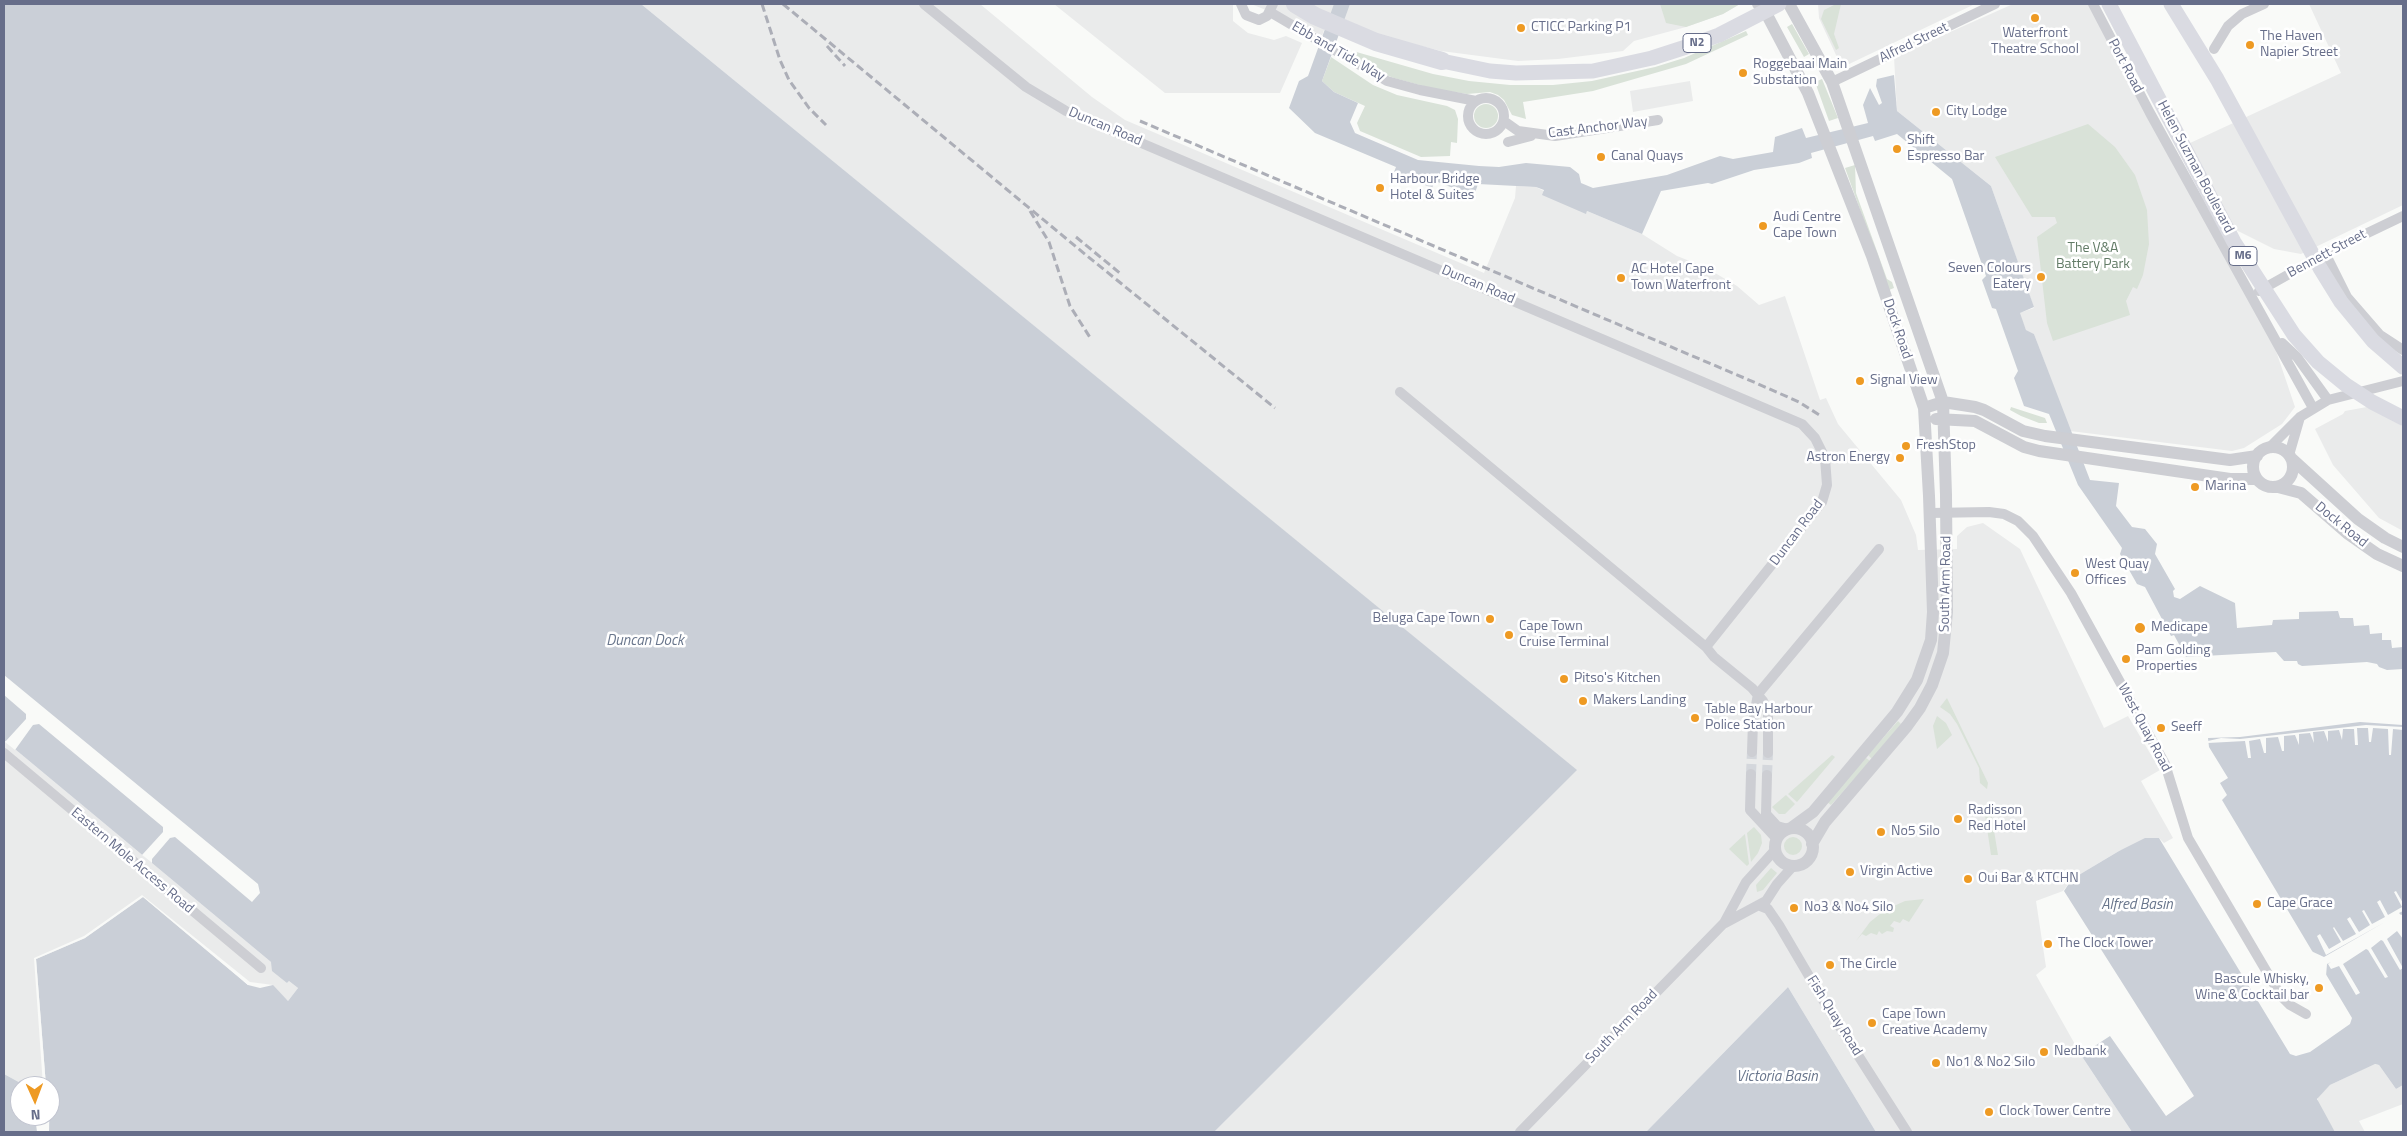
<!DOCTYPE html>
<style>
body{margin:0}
#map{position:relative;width:2407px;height:1136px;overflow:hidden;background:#f9faf8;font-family:"Titillium Web",sans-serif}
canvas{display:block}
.frame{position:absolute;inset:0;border:5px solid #676e8a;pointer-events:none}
.north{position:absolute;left:10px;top:1076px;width:50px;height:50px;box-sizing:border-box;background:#fff;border:1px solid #c2c5d0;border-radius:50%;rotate:178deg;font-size:14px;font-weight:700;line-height:20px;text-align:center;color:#676e8a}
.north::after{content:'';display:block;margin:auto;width:18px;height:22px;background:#ee9a23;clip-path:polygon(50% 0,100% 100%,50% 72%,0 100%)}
</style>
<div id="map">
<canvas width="2407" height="1136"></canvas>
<div class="frame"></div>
<div class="north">N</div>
</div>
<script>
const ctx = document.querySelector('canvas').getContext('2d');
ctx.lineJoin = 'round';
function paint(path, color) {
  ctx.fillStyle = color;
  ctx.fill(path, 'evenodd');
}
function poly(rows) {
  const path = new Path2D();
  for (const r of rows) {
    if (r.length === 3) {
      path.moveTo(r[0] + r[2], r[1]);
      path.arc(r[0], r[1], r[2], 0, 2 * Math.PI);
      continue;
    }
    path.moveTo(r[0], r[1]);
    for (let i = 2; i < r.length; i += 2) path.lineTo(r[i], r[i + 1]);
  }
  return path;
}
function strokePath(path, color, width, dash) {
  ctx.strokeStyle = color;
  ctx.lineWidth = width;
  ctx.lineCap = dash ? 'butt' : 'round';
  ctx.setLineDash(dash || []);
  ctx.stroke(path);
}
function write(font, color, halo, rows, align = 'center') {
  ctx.font = font + ' "Titillium Web",sans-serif';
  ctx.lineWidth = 5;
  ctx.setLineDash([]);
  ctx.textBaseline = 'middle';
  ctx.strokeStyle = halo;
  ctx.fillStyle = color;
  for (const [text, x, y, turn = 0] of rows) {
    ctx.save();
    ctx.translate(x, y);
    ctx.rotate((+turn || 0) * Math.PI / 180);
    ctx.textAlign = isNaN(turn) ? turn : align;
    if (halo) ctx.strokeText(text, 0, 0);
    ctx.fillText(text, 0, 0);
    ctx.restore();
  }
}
const built = poly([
 [641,4,980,4,1092,97,1125,120,1484,273,1515,198,1516,186,1536,187,1586,213,1587,211,1642,234,1677,256,1705,267,1737,286,1759,305,1785,296,1820,400,1826,398,1838,424,1901,500,1916,535,1918,550,1957,549,1957,536,1967,527,1983,523,2020,549,2104,728,2128,716,2160,770,2141,781,2173,838,2164,843,2159,838,2119,851,2072,879,2063,891,2036,901,2046,967,2036,975,2081,1055,2132,1132,1876,1132,1788,987,1646,1132,1214,1132,1576,770],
 [1054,4,1233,4,1233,21,1248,33,1274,40,1286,36,1302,43,1280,93,1165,93],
 [1251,4,1740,4,1723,14,1686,27,1634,41,1623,51,1558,59,1518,61,1441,51,1409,43,1378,34,1330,13,1322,36,1296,22],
 [1818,4,1975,4,1847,65,1841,62,1836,55,1819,18],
 [2013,4,2089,4,2272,339,2295,407,2282,424,2244,448,2232,451,2070,431,2034,334,2026,330,2019,313,2034,308,1991,186,1897,111,1894,57],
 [2309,4,2403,4,2403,205,2301,254,2274,249,2230,227,2188,144,2341,73],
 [1690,81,1693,101,1633,112,1630,91],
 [2367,407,2403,426,2403,531,2379,518,2333,465,2315,429,2343,414,2345,411],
 [4,740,271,962,287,983,289,981,298,988,288,1001,279,993,265,987,85,938,36,959,46,1086,26,1086,4,1074],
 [2374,1064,2379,1065,2396,1089,2403,1085,2403,1104,2359,1121,2365,1132,2335,1132,2318,1104,2318,1097,2330,1085]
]);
const green = poly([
 [1660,4,1740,4,1723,14,1686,27,1666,23],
 [1836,4,1841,4,1834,34,1839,48,1836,50,1821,19,1824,10],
 [1792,24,1809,54,1804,57,1787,27],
 [1746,31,1748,35,1686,64,1593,91,1523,102,1526,119,1512,115,1504,100,1498,95,1490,92,1467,94,1434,89,1394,78,1375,71,1354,56,1353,51,1433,74,1469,81,1510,85,1553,85,1592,81,1655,67,1684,58],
 [1331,57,1373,85,1397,95,1447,106,1455,110,1458,119,1457,143,1451,142,1450,156,1421,157,1360,131,1357,123,1365,106,1334,92,1322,81],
 [1822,79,1838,118,1829,121,1815,82],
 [1486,116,12],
 [2088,124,2115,147,2135,175,2147,210,2149,244,2143,275,2137,289,2133,287,2126,301,2130,315,2053,341,2047,323,2037,237,2057,223,2055,217,2032,217,1995,157],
 [1855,165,1856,193,1887,279,1892,282,1894,288,1889,290,1845,168],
 [2011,407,2045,418,2047,423,2039,423,2021,416,2010,410],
 [1947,698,1988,783,1987,789,1980,783,1979,768,1957,724,1950,714,1940,707],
 [1937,716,1946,723,1952,735,1937,749,1933,726],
 [1898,721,1901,724,1872,759,1868,755],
 [1832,755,1835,757,1797,802,1788,794],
 [1866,758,1870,761,1831,805,1827,802],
 [1786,795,1795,804,1785,814,1779,814,1772,807],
 [1990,806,1998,855,1991,855,1984,808],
 [1754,827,1761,835,1762,843,1758,853,1751,862,1747,833],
 [1745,834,1749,864,1747,866,1729,849],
 [1793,846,9],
 [1771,868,1777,873,1763,890,1757,892,1756,885],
 [1924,899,1909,922,1903,919,1900,923,1894,921,1890,926,1894,928,1893,932,1887,931,1882,934,1879,931,1877,935,1871,933,1866,936,1862,934,1856,941,1870,922,1885,910,1905,901]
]);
const water = poly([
 [4,4,641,4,1577,770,1214,1132,49,1132,50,1086,46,1086,36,959,85,938,143,897,248,985,273,985,288,1001,298,988,289,981,287,983,272,971,271,962,4,740],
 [1334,4,1350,4,1322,81,1334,92,1358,103,1350,122,1355,133,1418,160,1479,166,1499,167,1526,163,1570,167,1579,174,1581,183,1593,188,1667,175,1720,156,1733,159,1773,152,1775,137,1802,128,1806,138,1868,123,1863,105,1870,88,1879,105,1882,103,1876,86,1877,79,1894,75,1897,111,1991,186,2034,307,2020,313,2026,330,2034,334,2090,480,2119,483,2116,506,2132,527,2145,529,2157,544,2155,554,2175,589,2173,591,2174,597,2180,599,2200,586,2235,603,2237,628,2272,625,2273,620,2299,619,2299,612,2338,611,2340,618,2353,618,2354,626,2369,625,2370,634,2382,633,2382,640,2391,640,2392,648,2403,647,2403,669,2387,670,2379,667,2377,664,2367,662,2302,666,2298,664,2297,661,2284,661,2276,652,2186,657,2174,635,2171,636,2145,587,2137,584,2120,554,2122,548,2078,485,2049,414,2024,406,2014,378,2018,371,1996,309,1992,308,1982,280,1986,276,1952,179,1897,134,1875,141,1873,136,1811,153,1812,158,1799,163,1754,170,1712,184,1708,183,1661,191,1642,234,1587,211,1586,214,1542,195,1544,190,1536,187,1478,184,1474,196,1435,181,1432,188,1394,172,1396,167,1315,133,1289,108,1299,81,1308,76],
 [2360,722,2403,725,2403,1085,2396,1089,2379,1065,2375,1064,2330,1085,2317,1099,2335,1132,2132,1132,2081,1055,2110,1036,2166,1116,2194,1096,2064,891,2072,879,2119,851,2145,838,2159,838,2290,1054,2296,1056,2310,1052,2350,1024,2352,1018,2222,800,2227,795,2220,783,2228,778,2209,747,2208,738,2240,737],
 [1788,987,1876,1132,1646,1132],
 [4,1074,26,1086,20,1086,20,1116,35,1116,37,1132,4,1132]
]);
const pier = poly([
 [4,675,258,884,260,893,252,902,175,837,170,838,152,859,152,863,142,855,163,832,163,827,39,724,33,725,15,750,5,742,26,719,26,714,4,695],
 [2366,725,2403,727,2403,730,2393,729,2391,755,2389,755,2388,729,2373,728,2371,742,2369,742,2368,728,2357,728,2358,745,2355,745,2354,729,2343,729,2342,740,2339,730,2328,731,2328,742,2324,731,2313,732,2314,743,2310,733,2299,734,2299,745,2295,735,2284,736,2284,751,2282,751,2278,737,2266,738,2266,753,2264,753,2260,739,2249,741,2251,758,2248,758,2245,741,2208,743,2208,741,2221,738,2240,739],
 [2396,891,2403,903,2403,911,2399,913,2401,915,2403,914,2403,939,2397,931,2387,939,2403,968,2400,970,2383,941,2381,940,2371,948,2388,977,2385,978,2368,950,2366,949,2343,964,2360,993,2356,995,2339,966,2331,969,2328,964,2331,962,2327,964,2326,976,2311,951,2324,957,2385,922,2326,955,2317,936,2320,934,2329,949,2341,942,2333,928,2334,927,2343,941,2356,934,2347,919,2350,917,2359,932,2370,925,2362,911,2364,910,2372,924,2385,917,2377,902,2380,900,2388,915,2402,907,2394,892],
 [142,895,250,982,273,985,260,988,248,985,143,897,85,938,36,959,46,1086,43,1086,34,958,84,936]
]);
const minorTunnel = poly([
 [1751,774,1752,752],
 [1767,775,1768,753]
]);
const minor = poly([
 [924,4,1026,87,1066,111,1802,424,1815,438,1825,458,1827,485,1822,502,1706,647],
 [1241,4,1246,15,1259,20,1267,16,1273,4],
 [2093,4,2150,113,2313,408],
 [1270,12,1387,81,1420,90,1476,101],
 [2214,49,2228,26,2242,14,2264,4],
 [1832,82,1995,4],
 [1486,116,18],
 [1504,121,1518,131,1555,136,1658,120],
 [1508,142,1531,136],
 [2325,253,2347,297,2380,335,2403,350],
 [2259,291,2332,250,2403,216],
 [2282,343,2297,357,2328,400],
 [1400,392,1706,647,1714,657,1752,688,1763,701,1768,712,1768,753],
 [2269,448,2300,417,2328,400,2403,381],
 [2289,455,2300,417],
 [1930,513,1989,512,2004,514,2018,521,2033,536,2071,593,2165,764,2188,838,2281,996,2290,1005,2306,1014],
 [1758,694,1879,549],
 [1752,752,1753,722,1758,694],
 [4,753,261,968],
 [1751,774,1750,810,1777,839],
 [1767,775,1766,814,1777,826,1788,829],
 [1758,905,1768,909,1779,925,1826,1005,1907,1132],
 [1725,923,1766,901,1777,884,1794,865],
 [1520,1132,1724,923,1746,882,1775,850]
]);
const tertiary = poly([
 [1758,4,1765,11,1808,93,1872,256,1924,408,1929,496,1933,612,1931,640,1917,680,1897,712,1813,812,1791,828],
 [1789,4,1832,82,1943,402,1946,495,1947,612,1943,653,1932,685,1920,708,1907,726,1825,822,1812,844],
 [1924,408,1943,402,1975,407,1984,410,2023,431,2045,436,2230,460,2257,456],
 [1936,419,1975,421,2024,447,2039,451,2230,479,2257,479],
 [2273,467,20],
 [2292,459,2358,519,2385,538,2403,547],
 [2278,487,2301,493,2347,533,2377,554,2403,566],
 [1794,847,19]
]);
const primary = poly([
 [2109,4,2234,242,2294,335,2318,362,2346,385,2372,402,2403,418],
 [2171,4,2217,79,2320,268,2341,302,2373,341,2403,367],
 [1442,61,1490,71,1516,73,1593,71,1652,58,1686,47,1719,35,1779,4]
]);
const motorway = poly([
 [1295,4,1315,16,1376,42,1442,61]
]);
const rail = poly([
 [762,4,780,60,789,80,809,108,826,125],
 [783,4,1086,255,1275,408],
 [827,46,845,66],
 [1140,121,1756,383,1799,402,1821,416],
 [1030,211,1049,242,1070,306,1091,339],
 [1076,237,1121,274]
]);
const markers = [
 [2035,18,5,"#ee9a23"],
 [1521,28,5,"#ee9a23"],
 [2250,45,5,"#ee9a23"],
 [1743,73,5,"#ee9a23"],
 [1936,112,5,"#ee9a23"],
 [1897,149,5,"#ee9a23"],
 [1601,157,5,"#ee9a23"],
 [1380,188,5,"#ee9a23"],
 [1763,226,5,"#ee9a23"],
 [2041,277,5,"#ee9a23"],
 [1621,278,5,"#ee9a23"],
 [1860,381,5,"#ee9a23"],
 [1906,446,5,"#ee9a23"],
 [1900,458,5,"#ee9a23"],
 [2195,487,5,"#ee9a23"],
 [2075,573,5,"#ee9a23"],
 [1490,619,5,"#ee9a23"],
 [2140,628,6,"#ee9a23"],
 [1509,635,5,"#ee9a23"],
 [2126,659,5,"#ee9a23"],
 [1564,679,5,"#ee9a23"],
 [1583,701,5,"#ee9a23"],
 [1695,718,5,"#ee9a23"],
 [2161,728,5,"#ee9a23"],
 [1958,819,5,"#ee9a23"],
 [1881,832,5,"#ee9a23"],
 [1850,872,5,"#ee9a23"],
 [1968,879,5,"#ee9a23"],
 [2257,904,5,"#ee9a23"],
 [1794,908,5,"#ee9a23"],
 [2048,944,5,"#ee9a23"],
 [1830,965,5,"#ee9a23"],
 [2319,988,5,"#ee9a23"],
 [1872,1023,5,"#ee9a23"],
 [2044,1052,5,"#ee9a23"],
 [1936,1063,5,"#ee9a23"],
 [1989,1112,5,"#ee9a23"]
];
const shields = [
 [1697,43,28],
 [2243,256,28]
];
const shieldNames = [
 ["N2",1697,43],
 ["M6",2243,256]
];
const poiNames = [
 ["CTICC Parking P1",1531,28],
 ["Waterfront",2035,34,"center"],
 ["Theatre School",2035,50,"center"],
 ["The Haven",2260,37],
 ["Napier Street",2260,53],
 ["Roggebaai Main",1753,65],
 ["Substation",1753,81],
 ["City Lodge",1946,112],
 ["Shift",1907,141],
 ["Espresso Bar",1907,157],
 ["Canal Quays",1611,157],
 ["Harbour Bridge",1390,180],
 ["Hotel & Suites",1390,196],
 ["Audi Centre",1773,218],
 ["Cape Town",1773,234],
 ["Seven Colours",2031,269,"right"],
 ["Eatery",2031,285,"right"],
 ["AC Hotel Cape",1631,270],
 ["Town Waterfront",1631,286],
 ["Signal View",1870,381],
 ["FreshStop",1916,446],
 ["Astron Energy",1890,458,"right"],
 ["Marina",2205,487],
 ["West Quay",2085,565],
 ["Offices",2085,581],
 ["Beluga Cape Town",1480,619,"right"],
 ["Cape Town",1519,627],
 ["Cruise Terminal",1519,643],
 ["Medicape",2151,628],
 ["Pam Golding",2136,651],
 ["Properties",2136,667],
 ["Pitso's Kitchen",1574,679],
 ["Makers Landing",1593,701],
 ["Table Bay Harbour",1705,710],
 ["Police Station",1705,726],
 ["Seeff",2171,728],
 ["Radisson",1968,811],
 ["Red Hotel",1968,827],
 ["No5 Silo",1891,832],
 ["Virgin Active",1860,872],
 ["Oui Bar & KTCHN",1978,879],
 ["Cape Grace",2267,904],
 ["No3 & No4 Silo",1804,908],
 ["The Clock Tower",2058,944],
 ["The Circle",1840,965],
 ["Bascule Whisky,",2309,980,"right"],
 ["Wine & Cocktail bar",2309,996,"right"],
 ["Cape Town",1882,1015],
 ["Creative Academy",1882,1031],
 ["Nedbank",2054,1052],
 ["No1 & No2 Silo",1946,1063],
 ["Clock Tower Centre",1999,1112]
];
const streetNames = [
 ["Alfred Street",1914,43,-26],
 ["Ebb and Tide Way",1338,52,30],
 ["Port Road",2125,66,62],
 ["Duncan Road",1105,127,23],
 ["Cast Anchor Way",1598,128,-7],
 ["Helen Suzman Boulevard",2195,167,62],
 ["Bennett Street",2327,254,-28],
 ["Duncan Road",1478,285,23],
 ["Dock Road",1897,329,71],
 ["Dock Road",2341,525,39],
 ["Duncan Road",1797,533,-53],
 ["South Arm Road",1946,584,-89],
 ["West Quay Road",2144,728,62],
 ["Eastern Mole Access Road",132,861,40],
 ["Fish Quay Road",1834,1016,58],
 ["South Arm Road",1622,1027,-46]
];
const parkNames = [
 ["The V&A",2093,249],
 ["Battery Park",2093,265]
];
const waterNames = [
 ["Duncan Dock",645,641],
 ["Alfred Basin",2137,905],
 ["Victoria Basin",1777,1077]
];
paint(built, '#eaebeb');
paint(green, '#d9e2d8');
paint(water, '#cacfd7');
paint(pier, '#f9faf8');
strokePath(minorTunnel, '#d4d7dc', 10, [10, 5]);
strokePath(minor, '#cdced3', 10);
strokePath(tertiary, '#cdced3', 12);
strokePath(primary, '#dadbe2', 15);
strokePath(motorway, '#dadbe2', 18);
strokePath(rail, '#acaeb7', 3, [8, 4]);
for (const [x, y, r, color] of markers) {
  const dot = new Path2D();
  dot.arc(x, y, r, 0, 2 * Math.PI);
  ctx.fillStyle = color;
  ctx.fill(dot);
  strokePath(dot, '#fff', 2);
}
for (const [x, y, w] of shields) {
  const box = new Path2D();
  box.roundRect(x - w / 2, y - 9.5, w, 19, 4);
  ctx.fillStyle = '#fff';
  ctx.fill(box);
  strokePath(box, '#676e8a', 1);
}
write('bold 12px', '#676e8a', null, shieldNames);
write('14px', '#676e8a', '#fff', poiNames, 'left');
write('14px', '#676e8a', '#fff', streetNames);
write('14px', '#627b66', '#fff', parkNames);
write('italic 15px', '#69768c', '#fff', waterNames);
</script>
